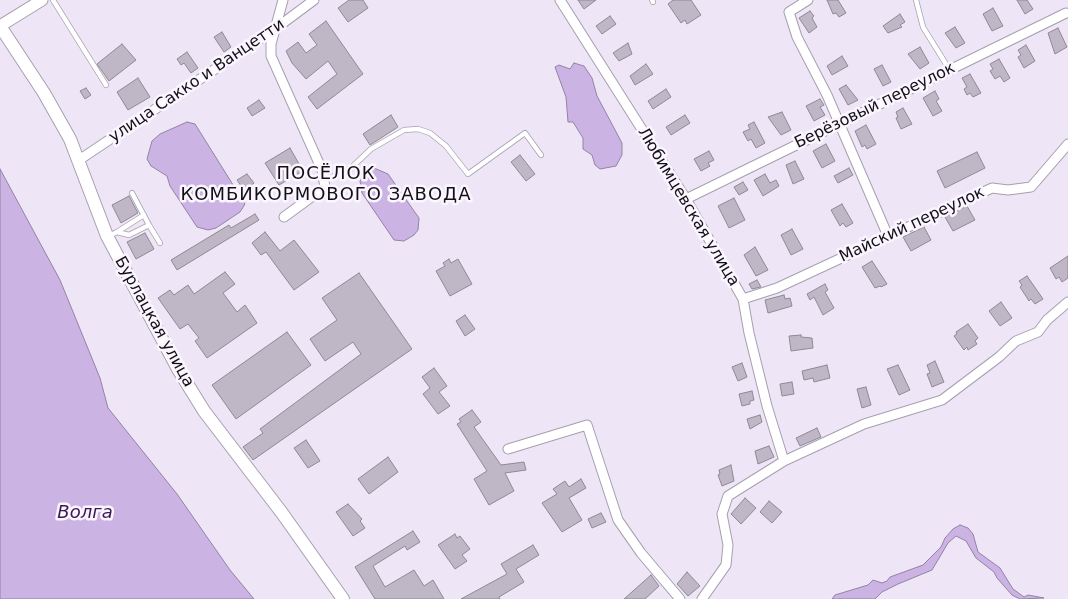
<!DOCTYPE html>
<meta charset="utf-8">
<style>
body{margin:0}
canvas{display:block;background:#eee6f6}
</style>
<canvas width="1068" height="599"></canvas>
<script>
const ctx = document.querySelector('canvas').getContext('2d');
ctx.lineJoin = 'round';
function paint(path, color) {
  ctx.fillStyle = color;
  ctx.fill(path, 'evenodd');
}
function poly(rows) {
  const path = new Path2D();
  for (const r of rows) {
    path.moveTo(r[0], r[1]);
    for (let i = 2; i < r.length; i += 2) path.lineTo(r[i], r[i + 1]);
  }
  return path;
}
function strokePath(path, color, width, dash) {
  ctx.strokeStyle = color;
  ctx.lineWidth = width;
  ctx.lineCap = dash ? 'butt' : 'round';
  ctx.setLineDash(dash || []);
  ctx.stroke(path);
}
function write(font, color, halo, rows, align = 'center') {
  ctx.font = font + ' "DejaVu Sans",sans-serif';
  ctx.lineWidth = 5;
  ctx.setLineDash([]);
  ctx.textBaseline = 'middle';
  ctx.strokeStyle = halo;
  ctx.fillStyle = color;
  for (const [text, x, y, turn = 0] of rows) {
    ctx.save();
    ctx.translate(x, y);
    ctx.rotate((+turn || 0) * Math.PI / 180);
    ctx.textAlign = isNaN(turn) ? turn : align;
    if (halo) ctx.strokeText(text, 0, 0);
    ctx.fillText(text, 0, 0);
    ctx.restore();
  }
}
const water = poly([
 [574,63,584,66,592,78,597,96,622,143,622,155,616,166,600,169,595,165,592,155,583,149,583,138,573,122,568,122,566,97,555,67,559,65,570,69,574,63],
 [187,122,195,124,245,204,240,212,216,228,208,230,197,227,170,186,167,176,151,166,147,159,152,141,160,134,187,122],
 [374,168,388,174,419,218,418,230,414,235,404,241,394,240,362,193,360,181,364,175,374,168],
 [0,169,60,280,100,378,108,408,177,494,230,570,254,599,0,599,0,169],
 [960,525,968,528,973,534,978,552,1000,568,1013,589,1024,597,1028,595,1044,598,1020,599,1012,595,997,578,994,572,976,558,966,541,956,536,948,543,932,570,898,584,882,592,875,599,832,599,835,595,868,585,873,580,882,583,887,581,890,577,923,565,941,547,945,538,953,529,960,525]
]);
const building = poly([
 [349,0,363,0,368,8,348,22,338,8,349,0],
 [578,0,596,0,584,9,578,0],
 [673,0,691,0,701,15,687,24,685,20,681,23,668,4,673,0],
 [827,0,838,0,846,13,839,17,836,13,833,14,827,0],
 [1017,0,1027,0,1033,9,1025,14,1017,0],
 [993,8,1003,26,992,31,983,14,993,8],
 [810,11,814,16,812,18,817,27,809,33,799,18,810,11],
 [900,14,905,22,900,25,902,27,888,33,883,26,900,14],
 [610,16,616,24,602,34,596,26,610,16],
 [326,21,363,74,317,109,308,97,337,74,328,61,306,79,292,63,286,51,298,42,306,53,317,45,309,34,326,21],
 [955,27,965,43,956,48,945,33,955,27],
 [1058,28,1067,47,1055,54,1048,33,1058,28],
 [222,32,231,47,224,52,214,37,222,32],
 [628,43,632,54,619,61,613,53,628,43],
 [122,44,136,60,109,81,97,64,122,44],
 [1026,45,1035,61,1024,68,1018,57,1021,55,1018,50,1026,45],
 [920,47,929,63,920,69,908,54,920,47],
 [187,52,198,68,191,73,184,63,181,65,177,59,187,52],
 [842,56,848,66,832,75,827,66,842,56],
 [999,59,1010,78,1004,82,1000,76,995,79,990,71,993,69,990,64,999,59],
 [646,64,653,74,635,85,630,76,646,64],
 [882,65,891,82,883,86,874,69,882,65],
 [970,74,981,93,973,97,970,93,967,95,964,89,967,87,962,78,970,74],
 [138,78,150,97,128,110,117,92,138,78],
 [846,85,858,100,848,105,839,89,846,85],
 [86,88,91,95,85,99,80,91,86,88],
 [666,89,671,97,653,109,648,101,666,89],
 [935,91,939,99,936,101,942,111,933,116,923,98,935,91],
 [820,99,824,105,820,107,825,115,814,121,806,106,820,99],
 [259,100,265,108,252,116,247,108,259,100],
 [903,108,912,124,901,129,896,118,898,117,896,112,903,108],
 [782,112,791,130,781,135,768,117,782,112],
 [391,115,398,127,370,145,363,134,391,115],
 [685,115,690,123,671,135,666,127,685,115],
 [754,122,765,143,756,148,751,139,748,141,743,132,750,129,748,125,754,122],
 [866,125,876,144,867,149,865,145,862,147,855,131,866,125],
 [826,144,835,161,822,168,813,151,826,144],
 [290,148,303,171,279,185,265,163,290,148],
 [709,151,714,160,708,163,710,166,701,171,694,159,709,151],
 [977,152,985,168,945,188,937,171,977,152],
 [520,155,535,174,526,181,511,162,520,155],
 [795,161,804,179,793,184,786,165,795,161],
 [849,168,853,175,838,183,834,176,849,168],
 [247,174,254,183,244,190,237,180,247,174],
 [765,174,770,183,776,180,779,186,763,196,754,180,765,174],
 [743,182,748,190,739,195,734,187,743,182],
 [129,196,138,213,121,223,112,205,129,196],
 [734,198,745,220,729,228,718,206,734,198],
 [842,204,853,223,846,227,843,223,840,226,831,210,842,204],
 [967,206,975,220,953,231,945,217,967,206],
 [255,214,259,220,177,270,171,260,229,225,231,228,255,214],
 [924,227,931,240,911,251,903,237,924,227],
 [792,229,803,249,791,255,781,235,792,229],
 [265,232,280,251,294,240,319,272,294,290,266,252,261,255,252,243,265,232],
 [145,233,154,249,136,259,127,242,145,233],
 [755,247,768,270,756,276,744,255,755,247],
 [1068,256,1068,278,1062,282,1059,277,1056,279,1050,268,1068,256],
 [449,259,451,263,458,259,472,284,450,296,436,271,445,266,443,263,449,259],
 [872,261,887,284,881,287,880,286,875,288,862,267,872,261],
 [225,272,235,284,223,293,237,312,245,305,257,323,207,358,195,341,199,338,188,324,180,329,158,298,170,290,174,295,188,285,194,294,225,272],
 [359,273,412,349,253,460,243,447,263,433,260,429,361,354,353,342,325,361,310,339,337,320,322,298,359,273],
 [1027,276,1043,299,1035,304,1031,299,1029,301,1020,287,1022,285,1019,281,1027,276],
 [757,280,761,287,752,289,749,284,757,280],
 [825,284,828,290,825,292,834,308,823,315,814,297,810,300,807,294,825,284],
 [784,295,785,299,790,298,792,306,768,313,765,300,784,295],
 [1001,302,1012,318,1000,326,989,311,1001,302],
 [465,315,475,329,465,336,456,321,465,315],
 [968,324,978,338,975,341,977,344,968,350,967,347,964,350,954,336,957,334,956,332,968,324],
 [287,332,311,365,236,419,212,385,287,332],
 [801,335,801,337,812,338,813,348,791,351,789,336,801,335],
 [935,361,944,382,932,387,927,374,930,373,927,365,935,361],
 [742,363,747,377,738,381,732,367,742,363],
 [827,365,830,378,814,382,813,378,804,380,802,371,827,365],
 [898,365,910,390,899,395,887,369,898,365],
 [434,368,447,386,439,392,450,406,438,414,423,394,430,388,422,377,434,368],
 [792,382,794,394,782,396,780,384,792,382],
 [866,387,871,405,862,408,857,389,866,387],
 [752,391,754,400,750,401,750,404,742,406,739,394,752,391],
 [472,410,481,422,474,427,501,465,524,462,526,470,505,473,514,491,489,505,474,479,487,471,457,424,461,422,459,419,472,410],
 [760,415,762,422,750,429,747,419,760,415],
 [817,428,821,437,800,446,796,438,817,428],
 [306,440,320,461,308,468,294,448,306,440],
 [769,446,774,457,758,464,755,451,769,446],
 [388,457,398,472,369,494,358,479,388,457],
 [731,465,734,481,722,486,718,475,720,474,719,470,731,465],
 [581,479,586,488,569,498,582,520,562,532,542,503,557,494,553,489,565,481,569,487,581,479],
 [745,498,756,508,741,524,731,514,745,498],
 [769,501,782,512,772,523,760,512,769,501],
 [348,504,362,519,360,521,365,528,353,536,336,512,348,504],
 [601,513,606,522,592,528,588,519,601,513],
 [413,531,420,542,407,550,405,546,373,566,385,587,414,570,424,586,433,580,444,599,375,599,355,567,413,531],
 [455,534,457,538,460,536,470,549,462,555,467,561,455,569,438,545,455,534],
 [533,545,539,555,516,569,524,582,499,597,500,599,461,599,507,574,501,564,533,545],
 [687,572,700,586,688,596,677,584,687,572],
 [651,575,659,586,645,599,624,599,651,575]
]);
const service = poly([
 [53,0,106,85],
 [652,0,653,2],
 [916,0,923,27,949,69],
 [325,180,351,168,371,149,404,130,418,129,430,133,446,146,468,174,525,133,541,155],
 [132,193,149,225],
 [117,232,144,215],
 [109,236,117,232,129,235,149,225,160,243]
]);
const minor = poly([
 [283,0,271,44,271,56,322,170,325,187,284,217],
 [560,0,686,199,743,299,749,333,767,406,784,461],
 [808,0,789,12,797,37,827,95,888,236],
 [79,160,275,29,314,0],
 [686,199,1066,13],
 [743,299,777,288,992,188,1008,190,1031,187,1068,144],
 [508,449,587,425,618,520,641,553,680,599],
 [702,599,726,565,728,545,722,514,728,496,784,461,864,424,942,400,999,357,1016,341,1038,332,1047,320,1068,302]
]);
const tertiary = poly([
 [0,26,42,0]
]);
const secondary = poly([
 [0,26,44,93,70,139,107,236,178,369,204,411,282,513,343,599]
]);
const streetNames = [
 ["улица Сакко и Ванцетти",197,81,-34],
 ["Берёзовый переулок",875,106,-26],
 ["Любимцевская улица",688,207,59],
 ["Майский переулок",912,225,-25],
 ["Бурлацкая улица",154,322,61]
];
const neighbourhoodNames = [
 ["ПОСЁЛОК",326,174],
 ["КОМБИКОРМОВОГО ЗАВОДА",326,195]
];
const waterNames = [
 ["Волга",85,513]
];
paint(water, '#cbb3e3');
strokePath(water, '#9482a5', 1);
paint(building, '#bfb7c6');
strokePath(building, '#8f8896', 1);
strokePath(service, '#a79fae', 6);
strokePath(minor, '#a79fae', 11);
strokePath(tertiary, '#a79fae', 13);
strokePath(secondary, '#a79fae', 14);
strokePath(service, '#fff', 4.5);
strokePath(minor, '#fff', 9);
strokePath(tertiary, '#fff', 11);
strokePath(secondary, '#fff', 12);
write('16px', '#131015', '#faf5ff', streetNames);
ctx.letterSpacing = '1px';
write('18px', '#131015', '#faf5ff', neighbourhoodNames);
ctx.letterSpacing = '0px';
write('italic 18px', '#3a1951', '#faf5ff', waterNames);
</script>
